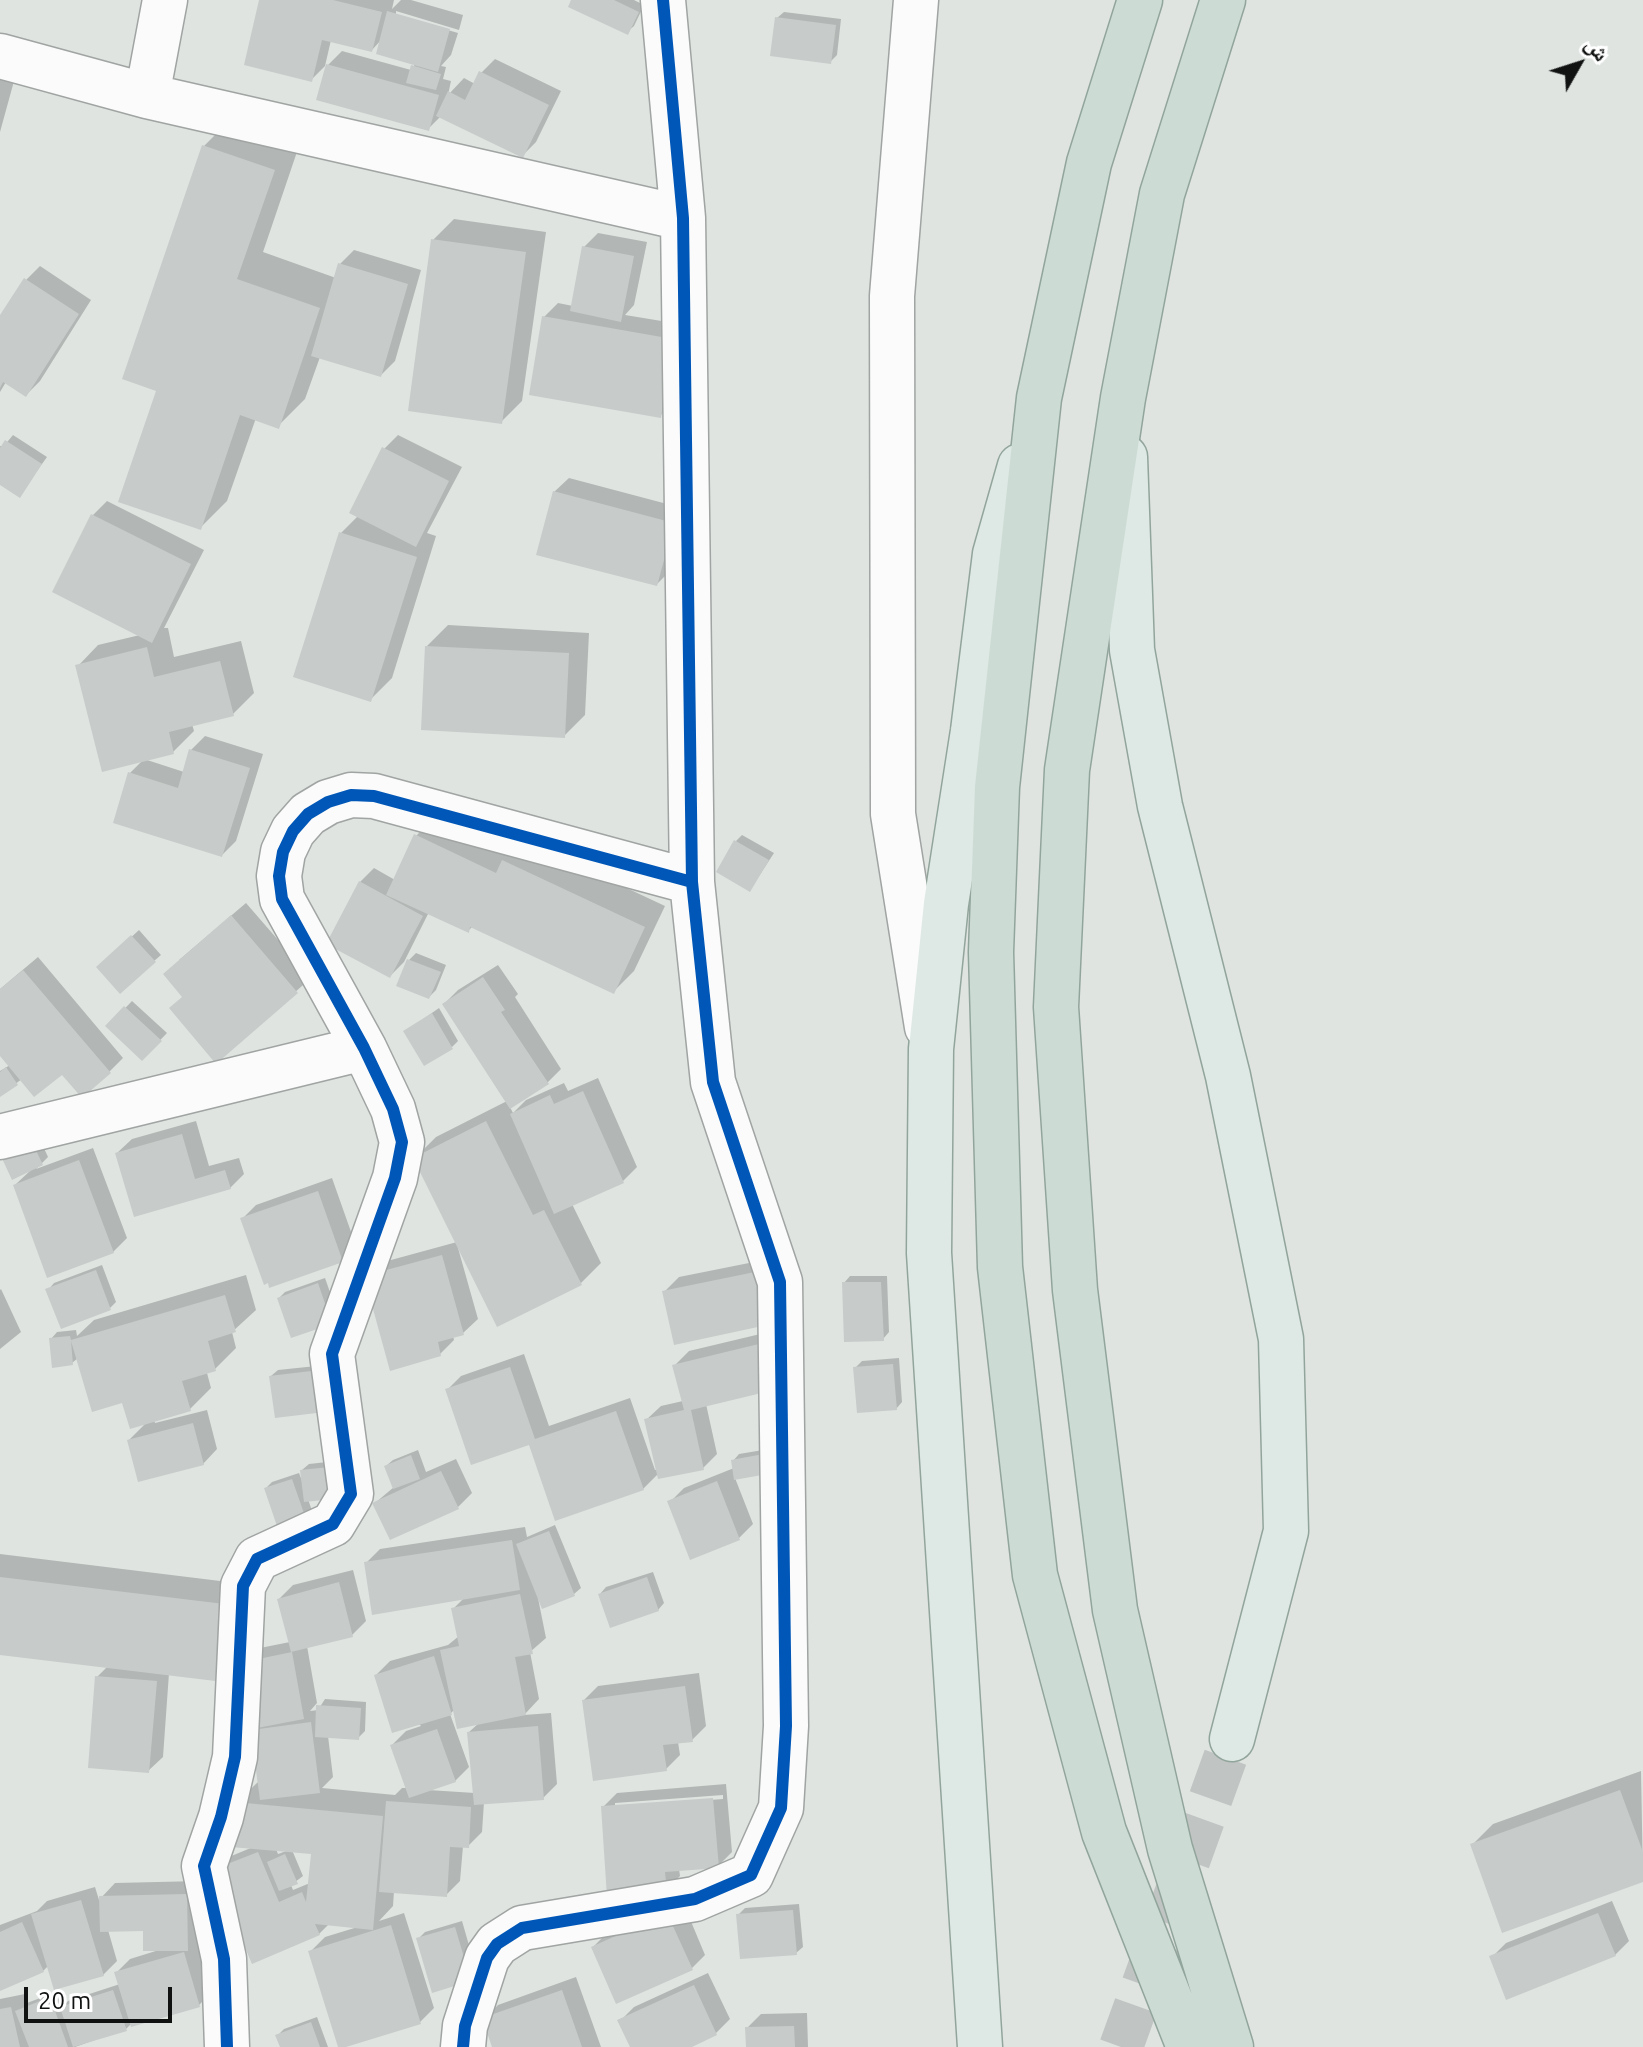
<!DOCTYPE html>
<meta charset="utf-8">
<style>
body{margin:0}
#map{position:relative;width:1643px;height:2047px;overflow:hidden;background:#dfe4e1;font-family:Ubuntu,"Noto Naskh Arabic",sans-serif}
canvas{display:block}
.north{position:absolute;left:1539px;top:24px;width:80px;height:80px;-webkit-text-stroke:6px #fff;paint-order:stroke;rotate:51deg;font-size:22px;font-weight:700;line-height:32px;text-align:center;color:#101211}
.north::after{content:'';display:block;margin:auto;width:28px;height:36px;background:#101211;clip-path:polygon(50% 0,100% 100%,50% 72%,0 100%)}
.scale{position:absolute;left:24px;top:1987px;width:148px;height:36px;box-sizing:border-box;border:4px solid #101211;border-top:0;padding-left:10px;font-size:24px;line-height:28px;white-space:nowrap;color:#101211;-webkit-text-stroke:6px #fff;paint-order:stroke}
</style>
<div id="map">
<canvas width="1643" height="2047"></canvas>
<div class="north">ش</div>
<div class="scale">20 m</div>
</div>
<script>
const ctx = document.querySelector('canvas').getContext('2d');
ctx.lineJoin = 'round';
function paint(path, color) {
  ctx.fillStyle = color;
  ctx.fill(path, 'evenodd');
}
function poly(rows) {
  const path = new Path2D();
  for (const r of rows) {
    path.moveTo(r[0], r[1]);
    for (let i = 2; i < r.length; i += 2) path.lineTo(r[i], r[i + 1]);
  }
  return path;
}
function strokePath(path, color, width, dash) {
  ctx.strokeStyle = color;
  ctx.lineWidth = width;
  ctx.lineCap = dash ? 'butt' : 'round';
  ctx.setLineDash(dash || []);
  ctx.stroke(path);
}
const shadow = poly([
 [261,0,394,0,392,9,401,0,411,0,463,15,459,30,396,11,396,15,458,33,451,55,441,66,446,67,443,79,451,81,448,95,464,78,475,84,481,73,495,59,561,91,536,142,522,156,441,116,429,128,328,65,342,51,411,70,416,63,381,40,372,50,331,40,325,66,311,80],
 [573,0,634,0,644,5,634,26,627,32],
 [784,12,841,19,837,55,830,62,777,18],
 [0,77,14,81,0,132],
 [231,119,300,143,263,252,336,278,340,264,354,250,421,270,395,361,381,375,320,357,305,399,278,426,256,418,227,501,200,528,158,389,204,146],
 [454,219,546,232,522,401,501,422,433,240],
 [598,233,647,242,634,305,625,315,686,325,674,401,660,416,544,317,558,303,573,306,584,247],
 [40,266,91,300,40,381,26,395,6,382,0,392,0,318,26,280],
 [13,435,47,457,19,496,0,483,0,446,3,447],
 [398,435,462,467,427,533,436,536,392,678,371,699,341,533,358,516,384,449],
 [569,478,686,509,671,570,657,584,554,492],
 [107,501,204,550,164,628,168,628,174,657,241,641,254,693,233,714,192,724,194,731,173,752,144,759,184,772,191,750,205,736,263,754,236,841,222,855,130,773,144,759,78,666,98,645,140,635,93,515],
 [448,625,589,633,585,715,564,736,427,646],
 [437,815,524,840,665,906,634,971,613,992,473,926,468,931,429,912,404,962,390,976,360,882,374,868,395,880,416,836],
 [742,835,774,853,750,890,736,841],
 [246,903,311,978,217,1061,184,996,179,960],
 [139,930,161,955,154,961,99,967],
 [416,953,446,965,436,990,429,997,399,984,409,960],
 [38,957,123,1058,109,1072,62,1072,22,1079,0,1095,0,1071,10,1065,0,1053,0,989],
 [498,965,518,994,515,997,561,1069,547,1083,510,1107,513,1113,526,1100,564,1083,568,1091,598,1078,637,1167,623,1181,572,1204,601,1263,580,1284,458,1248,478,1319,463,1333,453,1336,454,1340,440,1354,380,1263,457,1242,415,1158,436,1137,507,1101,444,1004,458,990],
 [132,1001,167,1033,142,1059,108,1026],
 [439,1008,458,1041,452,1047,406,1031],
 [196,1121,209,1166,239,1158,244,1174,230,1188,135,1215,117,1153,132,1139],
 [38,1135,48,1157,36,1169,93,1148,127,1238,113,1252,15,1185,32,1169],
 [332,1178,356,1246,342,1260,242,1219,256,1205],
 [769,1259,780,1310,665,1291,679,1277],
 [102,1265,116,1302,110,1308,48,1290,54,1283],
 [246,1275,256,1310,232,1332,236,1348,215,1369,207,1373,211,1388,190,1409,154,1420,155,1423,207,1410,217,1449,203,1464,129,1440,147,1422,78,1358,72,1363,51,1339,57,1332,76,1330,77,1336,94,1320],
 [850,1276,887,1276,889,1332,883,1339,844,1283],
 [325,1278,338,1315,279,1298,285,1292],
 [1,1289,21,1332,0,1349,0,1290],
 [777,1330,706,1404,717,1454,703,1468,659,1473,643,1489,530,1443,447,1390,461,1376,524,1354,549,1426,630,1398,655,1470,658,1469,646,1420,661,1406,683,1401,675,1365,689,1351],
 [899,1358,902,1402,896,1409,855,1368,862,1361],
 [326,1365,331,1403,271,1376,278,1370],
 [775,1448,735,1478,753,1524,739,1538,670,1502,684,1488,734,1468,733,1461,739,1454],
 [418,1450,426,1472,456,1459,472,1493,458,1507,375,1503,394,1487,386,1466,393,1460],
 [336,1461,308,1499,312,1511,305,1518,266,1488,272,1482,299,1473,302,1481,302,1470,309,1464],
 [555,1525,581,1588,574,1594,538,1598,546,1638,530,1652,539,1699,524,1715,551,1713,557,1784,543,1798,484,1802,482,1832,468,1846,463,1846,460,1881,446,1895,394,1891,393,1906,379,1921,404,1913,434,2008,420,2022,311,1951,325,1937,361,1926,330,1923,319,1934,215,1871,229,1857,253,1847,237,1802,258,1782,247,1665,169,1673,163,1757,148,1771,97,1677,108,1666,0,1653,0,1554,261,1586,260,1648,290,1642,279,1599,293,1585,353,1570,366,1621,352,1635,307,1646,317,1703,310,1711,318,1710,325,1699,366,1702,365,1731,358,1738,328,1736,333,1777,322,1788,395,1795,402,1788,407,1788,392,1745,406,1731,421,1726,376,1675,390,1661,448,1645,459,1636,453,1609,466,1596,366,1563,380,1549,525,1527,527,1537],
 [455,1709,479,1723,469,1732,475,1793,428,1790,455,1781,469,1767,450,1714],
 [276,1849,289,1850,278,1854],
 [292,1850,313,1852,310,1883,293,1890,291,1885,303,1876],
 [653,1572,664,1603,658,1610,600,1594,606,1587],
 [699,1673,706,1726,692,1740,678,1742,680,1755,666,1769,584,1700,598,1686],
 [1641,1771,1643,1880,1472,1845,1493,1824],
 [726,1784,732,1852,718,1866,679,1869,680,1876,666,1890,603,1807,617,1793],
 [723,1795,723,1799,615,1807,615,1803],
 [200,1881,213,1991,199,2005,130,2025,126,2029,75,2047,0,2047,0,1999,25,1994,27,2003,56,1992,62,2007,68,2001,120,1984,116,1973,130,1959,159,1950,145,1929,108,1930,117,1961,103,1975,48,1966,43,1971,0,1989,0,1925,37,1911,47,1901,95,1887,99,1900,115,1883],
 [682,1900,705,1955,691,1969,593,1947,607,1933],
 [1612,1901,1629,1941,1615,1955,1492,1957,1506,1943],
 [799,1904,803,1947,796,1953,738,1915,745,1908],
 [462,1921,477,1973,418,1939,425,1932],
 [708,1973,730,2019,716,2033,687,2047,632,2047,620,2021,634,2007],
 [576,1977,601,2047,494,2047,484,2019,498,2005],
 [807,2013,808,2047,748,2047,747,2028,761,2014],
 [317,2017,328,2047,282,2047,278,2035,284,2029]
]);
const building = poly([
 [259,0,333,0,382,12,372,52,322,40,312,82,244,65],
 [571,0,614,0,639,12,628,35,568,7],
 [387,11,450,29,438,72,376,54],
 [775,17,836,25,831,64,770,56],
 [326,64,439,95,429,131,316,100],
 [411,65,441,74,436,90,406,83],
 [479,71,549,105,523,158,436,116,448,91,465,100],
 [202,145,275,170,237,279,320,308,279,429,240,415,201,530,118,502,156,391,122,379],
 [431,239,526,252,502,424,408,411],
 [582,246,634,256,621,322,570,311],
 [338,263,408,284,381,377,311,356],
 [24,278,79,314,26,397,3,382,0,388,0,315],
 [542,316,673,339,661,418,529,395],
 [5,440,42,464,20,498,0,485,0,448],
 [382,447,449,481,416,547,349,513],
 [553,491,674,523,657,586,536,555],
 [91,514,191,564,152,643,52,592],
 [339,532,417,557,371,702,293,677],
 [425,646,569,653,565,738,421,730],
 [147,647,154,677,220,661,234,716,169,732,174,754,102,772,75,665],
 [189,749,250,768,222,857,113,823,128,772,178,788],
 [414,834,496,873,502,860,645,927,614,994,470,927,469,933,386,895],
 [734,840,769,860,750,892,716,872],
 [359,881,423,916,390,978,326,944],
 [231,915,298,993,216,1064,169,1008,182,997,163,974],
 [131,935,156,962,120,994,96,967],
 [407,959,441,972,429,999,396,986],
 [23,970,111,1073,82,1098,62,1075,34,1097,0,1056,0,989],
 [483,977,505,1010,501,1012,549,1084,510,1109,442,1004],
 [124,1006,162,1041,142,1061,105,1026],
 [432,1013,453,1049,424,1066,403,1031],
 [6,1067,18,1085,0,1097,0,1072],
 [583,1091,624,1183,554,1214,510,1114,550,1095,554,1104],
 [486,1121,533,1215,544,1210,582,1285,497,1327,413,1158],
 [182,1134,195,1179,225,1170,231,1189,134,1217,115,1153],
 [31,1140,43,1165,12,1180,0,1154],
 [79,1160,114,1253,47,1278,13,1185],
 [318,1191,343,1262,269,1288,268,1283,264,1285,240,1218],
 [442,1255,464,1335,438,1342,441,1356,390,1371,364,1276],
 [96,1270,111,1310,61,1329,45,1289],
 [755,1272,767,1325,674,1345,662,1291],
 [842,1282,881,1282,884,1341,844,1342],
 [318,1283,332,1324,291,1338,277,1298],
 [225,1295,236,1332,208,1341,216,1371,182,1381,191,1411,130,1429,122,1403,92,1412,71,1341,73,1365,52,1368,49,1338,70,1336,71,1340],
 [763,1343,774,1390,691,1410,704,1470,658,1479,644,1419,684,1410,672,1365],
 [893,1364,897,1410,857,1413,853,1367],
 [510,1367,535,1439,616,1411,644,1490,555,1521,529,1445,471,1465,445,1389],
 [320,1370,325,1412,275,1418,269,1376],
 [193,1423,204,1465,138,1482,127,1440],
 [769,1453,773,1473,734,1480,731,1460],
 [411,1455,420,1479,393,1489,384,1466],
 [330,1467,333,1499,304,1502,300,1470],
 [441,1471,459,1509,390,1540,372,1503],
 [292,1479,306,1519,278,1529,264,1488],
 [717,1481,740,1540,690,1560,667,1501],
 [549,1531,575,1596,542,1609,516,1544],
 [512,1540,520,1590,372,1615,364,1562],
 [0,1577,241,1606,232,1683,0,1655],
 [647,1577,659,1611,610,1628,598,1594],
 [339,1582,353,1637,291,1652,277,1599],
 [520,1594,533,1654,515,1657,526,1715,457,1729,440,1650,459,1646,451,1608],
 [292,1652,304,1719,257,1728,244,1662],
 [434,1656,452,1715,392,1733,374,1675],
 [95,1676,157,1681,149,1773,88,1768],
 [685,1686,693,1742,663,1745,667,1771,593,1781,582,1700],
 [316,1705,361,1708,359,1740,315,1737],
 [311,1722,320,1793,260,1800,255,1763,244,1731],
 [538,1726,544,1800,474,1805,467,1732],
 [437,1729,456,1782,409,1798,390,1745],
 [1620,1790,1643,1852,1643,1882,1502,1933,1470,1844],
 [713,1798,719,1868,665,1872,667,1892,607,1897,601,1806],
 [386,1801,471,1807,469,1848,450,1847,447,1897,379,1892],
 [235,1802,383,1816,373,1930,315,1924,320,1935,252,1964,212,1870,258,1852,279,1902,302,1892,306,1902,311,1854,231,1847],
 [285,1854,298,1884,279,1891,267,1862],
 [187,1894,188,1951,143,1951,143,1931,100,1932,99,1896],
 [81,1900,104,1976,54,1990,31,1914],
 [793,1910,797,1955,740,1959,736,1914],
 [667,1913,693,1970,616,2004,591,1947],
 [1598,1913,1616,1956,1506,2000,1489,1956],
 [22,1922,44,1972,0,1991,0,1932],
 [391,1925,421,2024,346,2047,338,2047,308,1951],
 [455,1927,471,1981,432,1993,416,1938],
 [184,1952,200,2007,131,2027,114,1972],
 [694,1985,717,2035,692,2047,630,2047,617,2020],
 [113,1990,127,2031,73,2047,60,2007],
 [562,1990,582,2047,492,2047,482,2018],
 [50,1997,68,2047,29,2047,15,2011],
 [11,2007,20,2047,0,2047,0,2009],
 [311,2022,320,2047,280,2047,275,2035],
 [794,2026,795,2047,746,2047,745,2027]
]);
const majorTunnel = poly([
 [1121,2047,1232,1739]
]);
const minor = poly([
 [916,0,892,296,893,814,927,1027],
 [0,56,147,96,683,218],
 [147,96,165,0],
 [0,1137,364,1048],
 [227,2047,224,1959,204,1866,221,1817,235,1757,243,1586,257,1559,333,1524,351,1494,332,1354,395,1178,402,1142,393,1109,364,1048,282,899,279,876,283,852,293,831,308,814,328,802,351,795,374,796,692,882],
 [463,2047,465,2026,487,1958,497,1944,522,1928,695,1899,751,1875,781,1808,786,1726,780,1282,713,1082,692,882,683,218,663,0]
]);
const major = poly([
 [1125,457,1132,650,1160,806,1228,1076,1281,1339,1286,1531,1232,1739],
 [980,2047,929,1253,931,1049,946,904,973,731,995,554,1020,466]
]);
const highway = poly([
 [1140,0,1089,163,1039,398,997,787,991,952,1000,1267,1035,1575,1104,1832,1189,2047],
 [1223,0,1162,194,1123,398,1067,770,1056,1007,1075,1290,1115,1610,1170,1849,1231,2047]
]);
const cycleway = poly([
 [227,2047,224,1959,204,1866,221,1817,235,1757,243,1586,257,1559,333,1524,351,1494,332,1354,395,1178,402,1142,393,1109,364,1048,282,899,279,876,283,852,293,831,308,814,328,802,351,795,374,796,692,882],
 [463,2047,465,2026,487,1958,497,1944,522,1928,695,1899,751,1875,781,1808,786,1726,780,1282,713,1082,692,882,683,218,663,0]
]);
paint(shadow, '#0003');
paint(building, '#c7cbc9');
strokePath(majorTunnel, '#c0c4c2', 44, [44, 22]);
strokePath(minor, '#a0a4a2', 47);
strokePath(major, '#92a59c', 47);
strokePath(highway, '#92a59c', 47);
strokePath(minor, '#fafbfa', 44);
strokePath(major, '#dee8e4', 44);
strokePath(highway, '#ccdcd5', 44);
strokePath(cycleway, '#0057b8', 12);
</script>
